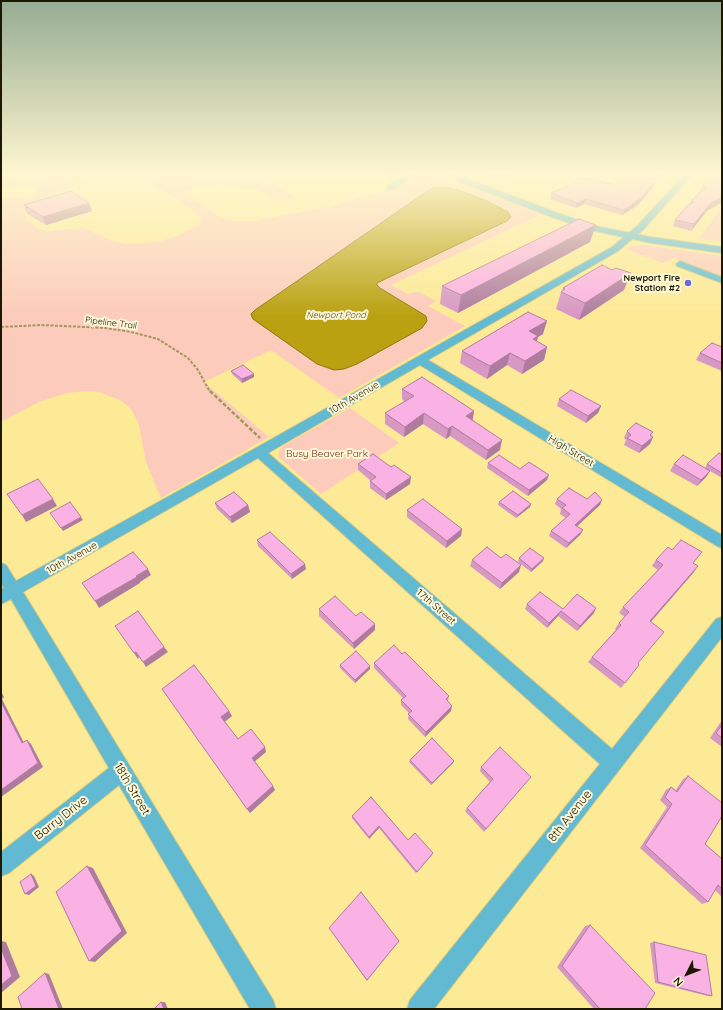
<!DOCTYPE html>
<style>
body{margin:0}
#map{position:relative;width:723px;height:1010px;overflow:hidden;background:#fcea96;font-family:Quicksand,sans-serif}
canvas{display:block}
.frame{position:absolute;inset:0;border:2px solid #1d1800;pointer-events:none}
.north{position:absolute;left:667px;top:954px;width:40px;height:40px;-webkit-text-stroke:3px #fef7d7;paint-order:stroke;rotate:228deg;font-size:11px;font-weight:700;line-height:16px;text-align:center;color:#1d1800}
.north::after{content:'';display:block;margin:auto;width:14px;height:18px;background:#1d1800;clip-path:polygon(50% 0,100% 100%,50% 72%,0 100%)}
</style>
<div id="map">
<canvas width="723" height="1010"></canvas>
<div class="frame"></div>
<div class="north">N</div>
</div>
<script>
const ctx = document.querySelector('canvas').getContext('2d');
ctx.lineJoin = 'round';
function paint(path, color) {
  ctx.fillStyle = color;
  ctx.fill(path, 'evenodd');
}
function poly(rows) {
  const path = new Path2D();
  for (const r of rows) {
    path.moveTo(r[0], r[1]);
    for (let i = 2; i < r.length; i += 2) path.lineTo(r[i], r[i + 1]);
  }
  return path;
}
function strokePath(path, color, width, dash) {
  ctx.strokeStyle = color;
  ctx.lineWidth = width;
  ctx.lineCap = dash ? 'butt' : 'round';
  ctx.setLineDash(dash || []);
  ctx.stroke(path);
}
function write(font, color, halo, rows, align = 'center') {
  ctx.font = font + ' Quicksand,sans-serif';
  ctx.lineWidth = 4;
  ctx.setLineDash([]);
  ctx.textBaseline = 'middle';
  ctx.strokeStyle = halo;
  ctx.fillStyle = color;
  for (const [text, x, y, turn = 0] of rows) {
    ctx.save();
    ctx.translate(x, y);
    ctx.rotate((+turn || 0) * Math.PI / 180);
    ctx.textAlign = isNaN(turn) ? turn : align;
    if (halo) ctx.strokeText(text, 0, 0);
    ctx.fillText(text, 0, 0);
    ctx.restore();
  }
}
const green = poly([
 [1,175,79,175,79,181,72,187,34,204,25,213,27,219,39,229,46,231,84,228,113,241,126,244,158,242,177,236,198,225,201,221,201,217,173,196,146,182,128,178,97,182,89,178,87,175,261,175,294,197,288,199,276,198,259,191,221,185,199,186,185,192,188,195,216,215,225,219,237,221,252,221,329,207,390,189,394,190,417,175,441,175,542,214,391,285,408,294,414,292,419,292,436,301,428,306,465,326,339,398,271,350,204,382,269,437,161,498,146,462,139,425,136,418,131,409,120,400,99,392,88,391,66,393,39,402,1,422,1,198,22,198,32,195,38,190,36,187,32,186,1,186],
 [722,209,722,241,699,239,718,212],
 [644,245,722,256,722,276,673,258,663,263,626,249,632,246],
 [350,408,399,443,321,494,281,459,279,457,279,451,283,446]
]);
const water = poly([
 [443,187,458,190,487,201,508,212,511,217,507,221,377,283,377,285,380,288,426,316,427,321,422,328,357,364,344,369,334,370,317,364,253,319,251,314,255,310,426,192,433,188,443,187]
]);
const pathFar1 = poly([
 [1,327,41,325,106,328,131,332,158,339,188,358,198,370,210,392]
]);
const path = poly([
 [210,391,260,438]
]);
const minor = poly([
 [406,175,415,175,394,189,388,189,388,185,406,175],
 [684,175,692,175,643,230,618,251,428,360,722,535,722,548,717,546,420,365,268,453,612,749,716,619,722,617,722,637,434,1009,407,1009,410,1000,600,764,258,458,23,592,273,1000,276,1009,250,1009,119,785,9,873,1,876,1,852,109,768,11,599,1,604,1,589,4,588,1,583,1,563,6,565,16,581,254,449,612,247,637,226,684,175],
 [680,261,722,277,722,283,677,266,676,264,680,261]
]);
const tertiary = poly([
 [447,175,458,175,555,212,596,226,651,237,722,247,722,253,651,243,590,230,549,216,448,177,447,175]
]);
const wall = poly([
 [486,175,510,175,499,179],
 [722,175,722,202,707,211,691,231,673,226,675,220,689,205,691,201,697,196,702,186],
 [662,177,656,180,655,185,638,205,622,215,584,204,576,208,550,199,551,193,617,185],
 [24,205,92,211,46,225,27,214],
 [590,242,458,313,440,304,442,286],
 [612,270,624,290,579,320,556,309,561,292,562,291,563,288],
 [543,334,538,337,537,341,547,347,544,360,522,374,507,365,487,379,460,363,462,351],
 [722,347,722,371,696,360,700,353],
 [231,371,254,374,254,377,242,383,232,374],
 [402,389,474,411,473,420,500,450,486,460,450,436,446,439,423,424,404,437,385,424,385,413,405,402,402,399],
 [559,399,601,406,598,413,586,423,557,406],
 [627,431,653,432,651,436,653,437,650,444,639,453,624,445,626,440,624,438],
 [722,455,722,478,710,471,706,477,697,486,670,471,674,464,705,468,707,464],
 [488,463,520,469,547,480,528,496,487,468],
 [358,464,391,467,410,484,386,500,370,488,370,481,371,481,358,470],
 [557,499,587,499,600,505,577,526,583,530,580,535,566,548,549,536,551,531,566,518,560,514,561,509,555,504],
 [499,502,531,504,530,507,516,518,498,505],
 [215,503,248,505,250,512,232,523,217,509],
 [407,510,462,529,461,536,446,548,407,517],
 [257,540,306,569,292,579,258,546],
 [672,550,702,552,693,563,694,572,651,622,638,663,639,665,621,688,588,662,592,657,616,630,615,629,619,623,625,617,619,613,623,607,658,570,652,566,656,560],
 [519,558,543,561,531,572,518,562],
 [472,560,519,572,500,589,470,566],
 [527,604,563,609,594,613,577,631,558,616,547,628,525,609],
 [319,609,356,616,375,624,375,630,354,649,319,616],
 [402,654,449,696,448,701,451,711,425,737,408,719,409,713,401,705,401,700,403,698,374,668,374,663],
 [340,665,370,669,355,683,340,668],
 [162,689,229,711,232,716,225,722,238,739,266,752,255,761,275,790,250,813],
 [722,720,722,747,710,738],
 [410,760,453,763,431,785,409,762],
 [481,767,528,780,484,832,465,811,467,808,490,782,480,771],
 [688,776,705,844,722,859,722,897,715,890,708,902,702,904,640,848,667,807,660,800,666,790,671,787,676,790,683,779],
 [371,797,408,840,432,855,416,873,379,828,369,839,352,818,352,816],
 [590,925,645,1009,594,1009,557,967,585,926],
 [329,928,399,941,367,981],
 [654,942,712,996,708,996,655,983,650,943]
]);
const shadedWall = poly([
 [500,175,510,175,499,179],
 [658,175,663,175,662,177,649,183,651,178],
 [657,180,655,185,638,205,622,215,624,210],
 [722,197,722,202,707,211,691,231,694,224,710,204],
 [586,199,584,204,576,208,577,203],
 [89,203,92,211,46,225,43,217],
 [596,225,590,242,458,313,461,295],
 [631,273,624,290,579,320,585,303],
 [547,321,543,334,538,337,535,349,529,331],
 [547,347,544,360,522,374,525,361],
 [510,353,507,365,487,379,490,366],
 [254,374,254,377,242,383,242,379],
 [601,406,598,413,586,423,588,416],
 [474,411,472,422,466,416],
 [424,413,423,424,404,437,405,427],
 [452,426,450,436,446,439,448,429],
 [653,437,650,444,639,453,642,446],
 [502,440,500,450,486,460,488,450],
 [710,471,706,477,697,486,701,480],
 [549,475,547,480,528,496,529,490],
 [411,477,410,484,386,500,386,494],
 [53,499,57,506,26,522,22,515],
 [602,500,600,505,573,530,575,525],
 [531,504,530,507,516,518,518,515],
 [248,505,250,512,232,523,230,517],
 [81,517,83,520,63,531,61,528],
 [462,529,461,536,446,548,447,541],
 [583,530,580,535,566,548,569,543],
 [544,558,543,561,531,572,532,569],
 [305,564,306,569,292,579,291,574],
 [521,565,519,572,500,589,502,583],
 [698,566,694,572,646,627,650,621],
 [148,569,151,575,140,582,140,583,99,608,95,601],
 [596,608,594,613,577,631,580,626],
 [561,611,558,616,547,628,549,623],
 [375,624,375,630,354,649,353,643],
 [164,647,168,652,146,667,143,662],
 [136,652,139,657,138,659,134,653],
 [370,666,370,669,355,683,355,680],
 [1,691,4,697,2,699,26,747,22,743,1,702],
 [452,706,451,711,425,737,426,732],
 [229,711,232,716,224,722,221,717],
 [27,740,31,744,43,767,1,797,1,790],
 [265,747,266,752,254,762,252,758],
 [454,761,453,763,431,785,432,783],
 [273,786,275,790,250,813,247,809],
 [379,826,379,828,369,839,369,837],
 [87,866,93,868,127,933,95,962,89,961],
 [31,874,34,876,39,887,29,895,25,894],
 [1,941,6,942,20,977,1,993],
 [45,973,49,974,63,1009,59,1009],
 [161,1002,165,1002,168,1009,164,1009]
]);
const building = poly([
 [628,175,658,175,651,178,657,180,640,199,624,210,586,199,577,203,551,193,570,185,579,177,617,185,628,175],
 [720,175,722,175,722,197,710,204,694,224,675,220,687,206,694,202,691,201,700,193,698,193,707,188,702,186,720,175],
 [71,191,89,203,43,217,24,205,71,191],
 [579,219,596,225,461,295,442,286,579,219],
 [602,265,612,270,616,268,631,273,585,303,561,292,565,289,563,288,602,265],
 [528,312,547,321,529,331,538,336,533,339,547,347,525,361,510,353,490,366,462,351,528,312],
 [712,343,722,347,722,363,700,353,712,343],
 [243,365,254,374,242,379,231,371,243,365],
 [422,377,474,411,466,416,502,440,488,450,452,426,448,429,424,413,405,427,385,413,414,396,402,389,422,377],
 [571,390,601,406,588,416,559,399,571,390],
 [636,423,653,432,650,435,653,437,642,446,627,438,631,435,627,431,636,423],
 [719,453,722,455,722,473,707,464,719,453],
 [373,454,391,467,394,465,411,477,386,494,370,481,376,477,358,464,373,454],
 [499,455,520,469,529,462,549,475,529,490,488,463,499,455],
 [683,455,710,471,701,480,674,464,683,455],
 [38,479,53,499,22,515,7,494,38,479],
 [569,488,587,499,595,492,602,500,575,525,583,530,569,543,551,531,570,514,562,508,566,505,557,499,569,488],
 [513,491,531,504,518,515,499,502,513,491],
 [234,492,248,505,230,517,215,503,234,492],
 [423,499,462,529,447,541,407,510,423,499],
 [70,502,81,517,61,528,50,513,70,502],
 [270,532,305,564,291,574,257,540,270,532],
 [681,540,702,552,693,563,698,566,650,621,664,632,638,663,639,665,625,683,592,657,621,625,619,623,629,612,623,607,663,565,656,560,668,547,672,550,681,540],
 [487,547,501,558,506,554,521,565,502,583,472,560,487,547],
 [530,548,544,558,532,569,519,558,530,548],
 [133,552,148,569,136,576,137,577,95,601,82,583,133,552],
 [540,592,563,609,577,594,596,608,580,626,561,611,549,623,527,604,540,592],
 [335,596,356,616,361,612,375,624,353,643,319,609,335,596],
 [138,611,164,647,143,662,136,652,134,653,115,626,138,611],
 [394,645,402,654,405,652,449,696,446,699,452,706,426,732,408,714,412,711,401,700,406,696,374,663,394,645],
 [356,651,370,666,355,680,340,665,356,651],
 [194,665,229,711,221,717,238,739,251,729,265,747,252,758,273,786,247,809,162,689,194,665],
 [1,702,22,743,27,740,38,763,1,790,1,702],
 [722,725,722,738,716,733,722,725],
 [432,738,454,761,432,783,410,760,432,738],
 [500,747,531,777,486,829,467,808,493,779,481,767,500,747],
 [688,776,722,803,722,816,705,844,722,859,722,889,718,885,708,902,645,845,672,804,665,797,671,787,677,792,688,776],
 [371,797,408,840,415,833,433,853,417,872,379,826,369,837,352,816,371,797],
 [87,866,122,931,89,961,56,892,87,866],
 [31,874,36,886,25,894,20,882,31,874],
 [361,892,399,941,367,980,329,928,361,892],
 [590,925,655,993,645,1009,600,1009,562,966,590,925],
 [654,942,706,955,712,996,658,982,654,942],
 [1,948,12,976,1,985,1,948],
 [45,973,59,1009,22,1009,18,997,45,973],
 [161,1002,164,1009,154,1009,161,1002]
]);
const markers = [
 [688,283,4,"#6669e2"]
];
const farPoinames = [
 ["Newport Fire",680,278],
 ["Station #2",680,288]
];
const farWaternames = [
 ["Newport Pond",336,315]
];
const farStreetnames = [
 ["Pipeline Trail",111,323,7]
];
const streetNames = [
 ["10th Avenue",354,398,-30],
 ["High Street",571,451,31],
 ["10th Avenue",72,558,-29],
 ["17th Street",436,607,41]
];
const parkNames = [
 ["Busy Beaver Park",327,454]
];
const nearStreetnames = [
 ["18th Street",132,789,59],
 ["8th Avenue",570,816,-52],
 ["Barry Drive",61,818,-38]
];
paint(green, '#fccbbb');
paint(water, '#b9a111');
strokePath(water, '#8a780c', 1);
strokePath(minor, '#d8c87e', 2);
strokePath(tertiary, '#d8c87e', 2);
strokePath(pathFar1, '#a4975b', 2, [3, 1.5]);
strokePath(path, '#a4975b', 2.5, [4, 2]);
paint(minor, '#61b9d2');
paint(tertiary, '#61b9d2');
paint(wall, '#d798c4');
paint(shadedWall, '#af7ca0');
paint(building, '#fab1e4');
strokePath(building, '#af7ca0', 1);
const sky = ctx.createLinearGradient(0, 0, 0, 316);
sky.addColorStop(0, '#95ac92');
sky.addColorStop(0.55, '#fef6d0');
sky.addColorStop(1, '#fef6d000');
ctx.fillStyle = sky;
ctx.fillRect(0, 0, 723, 316);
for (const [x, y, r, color] of markers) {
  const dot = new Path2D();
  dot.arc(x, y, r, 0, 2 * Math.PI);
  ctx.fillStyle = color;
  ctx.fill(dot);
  strokePath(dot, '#fef7d7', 1.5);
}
write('bold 9px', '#1d1800', '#fef7d7', farPoinames, 'right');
write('italic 9px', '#584f1d', '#fef7d7', farWaternames);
write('9px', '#1d1800', '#fef7d7', farStreetnames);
write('10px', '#1d1800', '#fef7d7', streetNames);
write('10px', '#77311a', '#fef7d7', parkNames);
write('12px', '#1d1800', '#fef7d7', nearStreetnames);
</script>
